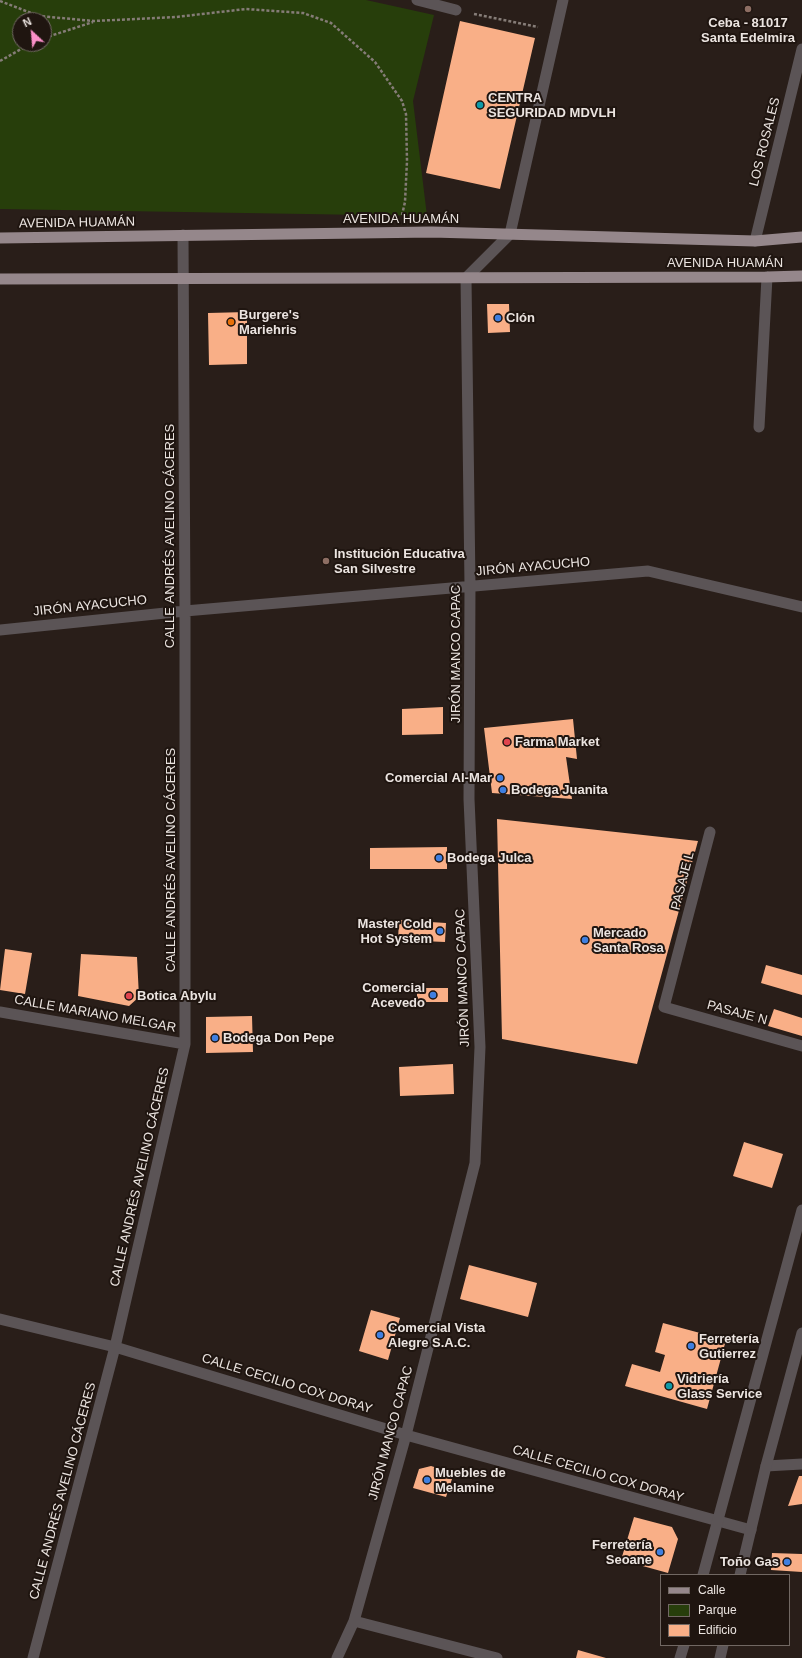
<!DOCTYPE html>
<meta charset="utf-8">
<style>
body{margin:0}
#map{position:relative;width:802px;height:1658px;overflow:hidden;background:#291e19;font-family:Arial,sans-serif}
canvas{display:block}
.legend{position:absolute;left:660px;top:1574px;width:130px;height:72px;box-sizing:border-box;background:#1f1510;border:1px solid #716863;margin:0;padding:5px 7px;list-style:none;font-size:12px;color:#ebe4e0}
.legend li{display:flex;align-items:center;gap:8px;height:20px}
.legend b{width:20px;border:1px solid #716863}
.north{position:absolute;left:12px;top:12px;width:40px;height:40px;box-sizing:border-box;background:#1f1510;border:1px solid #716863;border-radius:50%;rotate:334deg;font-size:11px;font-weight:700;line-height:16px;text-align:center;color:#ebe4e0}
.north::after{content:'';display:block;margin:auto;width:14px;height:18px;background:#fa8fc8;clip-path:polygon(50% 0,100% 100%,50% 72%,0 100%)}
</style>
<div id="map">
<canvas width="802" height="1658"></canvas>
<ul class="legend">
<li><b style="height:5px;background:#95878b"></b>Calle</li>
<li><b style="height:11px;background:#273e0b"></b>Parque</li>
<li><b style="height:11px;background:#f9af87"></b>Edificio</li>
</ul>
<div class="north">N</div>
</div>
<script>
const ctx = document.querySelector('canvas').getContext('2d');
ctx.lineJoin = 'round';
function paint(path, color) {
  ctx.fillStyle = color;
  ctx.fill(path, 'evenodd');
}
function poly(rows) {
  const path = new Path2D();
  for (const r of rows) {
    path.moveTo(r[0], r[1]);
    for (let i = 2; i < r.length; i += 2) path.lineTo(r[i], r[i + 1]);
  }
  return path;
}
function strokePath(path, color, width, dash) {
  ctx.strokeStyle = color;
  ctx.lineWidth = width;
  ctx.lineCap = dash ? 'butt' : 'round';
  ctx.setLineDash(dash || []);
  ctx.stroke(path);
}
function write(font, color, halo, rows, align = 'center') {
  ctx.font = font + ' Arial,sans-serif';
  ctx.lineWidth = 4;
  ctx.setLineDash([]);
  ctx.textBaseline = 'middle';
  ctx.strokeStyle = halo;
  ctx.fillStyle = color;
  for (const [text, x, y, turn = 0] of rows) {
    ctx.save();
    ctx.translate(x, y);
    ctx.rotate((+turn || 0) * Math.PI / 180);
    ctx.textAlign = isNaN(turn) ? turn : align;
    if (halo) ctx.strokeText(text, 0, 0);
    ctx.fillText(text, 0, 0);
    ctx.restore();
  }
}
const green = poly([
 [0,0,366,0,434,15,413,101,427,216,0,209],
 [20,20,44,20,44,44,20,44]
]);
const building = poly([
 [460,21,535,38,500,189,426,173],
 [487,304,509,304,510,332,488,333],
 [247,312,247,364,209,365,208,313],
 [443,707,443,734,402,735,402,709],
 [573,719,577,759,566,757,572,799,492,793,484,728],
 [497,819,698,841,637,1064,502,1039],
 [447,847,447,869,370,869,370,848],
 [399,920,446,923,445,942,398,940],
 [5,949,32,953,25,994,0,990],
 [81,954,137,957,139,997,129,1006,78,996],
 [766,965,802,975,802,995,761,983],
 [417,988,448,988,448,1002,417,1002],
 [774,1009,802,1018,802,1036,768,1026],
 [252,1016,253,1052,206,1053,206,1017],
 [453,1064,454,1094,400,1096,399,1067],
 [744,1142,783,1154,772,1188,733,1176],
 [469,1265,537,1283,528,1317,460,1299],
 [371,1310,400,1318,388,1360,359,1351],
 [663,1323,726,1340,707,1409,625,1386,632,1364,660,1372,665,1355,655,1352],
 [431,1466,454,1473,446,1497,413,1488,419,1469],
 [799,1476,802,1476,802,1504,788,1506],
 [634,1517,672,1527,678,1539,668,1573,621,1560],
 [772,1553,802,1554,802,1572,771,1570],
 [578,1650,606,1658,576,1658]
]);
const path = poly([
 [0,1,39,16,94,21,176,17,246,9,303,13,331,23,375,62,402,101,406,114,407,161,405,202,402,215],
 [474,14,538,27],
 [44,38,93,22],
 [0,61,30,44]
]);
const service = poly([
 [766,1466,802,1464]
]);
const minor = poly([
 [417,0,456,10],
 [755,241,802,49],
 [759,427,767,277],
 [0,630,185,611,648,571,802,607],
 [710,832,664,1007,802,1046],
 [0,1012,185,1044],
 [0,1319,115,1347,406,1435,751,1530],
 [354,1621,497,1658],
 [33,1658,115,1347,185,1044,185,611,183,235],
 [337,1658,354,1621,406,1435,475,1163,480,1047,469,799,470,586,466,278,510,234,563,0]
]);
const tertiary = poly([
 [703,1575,802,1210],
 [740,1575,766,1466,802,1333],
 [680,1658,684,1645],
 [720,1658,723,1645]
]);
const primary = poly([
 [0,238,432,232,755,241,802,237],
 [0,279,767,277,802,276]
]);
const markers = [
 [748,9,4,"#8d6e63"],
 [480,105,4,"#0f9aa8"],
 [498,318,4,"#3f7fe0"],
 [231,322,4,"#e8710a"],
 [326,561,4,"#8d6e63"],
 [507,742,4,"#e0444e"],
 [500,778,4,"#3f7fe0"],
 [503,790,4,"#3f7fe0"],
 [439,858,4,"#3f7fe0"],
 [440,931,4,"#3f7fe0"],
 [585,940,4,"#3f7fe0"],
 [433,995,4,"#3f7fe0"],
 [129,996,4,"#e0444e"],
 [215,1038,4,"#3f7fe0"],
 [380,1335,4,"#3f7fe0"],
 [691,1346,4,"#3f7fe0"],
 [669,1386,4,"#0f9aa8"],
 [427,1480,4,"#3f7fe0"],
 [660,1552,4,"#3f7fe0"],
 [787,1562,4,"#3f7fe0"]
];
const poiNames = [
 ["Ceba - 81017",748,23,"center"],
 ["Santa Edelmira",748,38,"center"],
 ["CENTRA",488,98],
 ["SEGURIDAD MDVLH",488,113],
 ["Burgere's",239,315],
 ["Mariehris",239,330],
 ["Clón",506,318],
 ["Institución Educativa",334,554],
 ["San Silvestre",334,569],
 ["Farma Market",515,742],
 ["Comercial Al-Mar",492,778,"right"],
 ["Bodega Juanita",511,790],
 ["Bodega Julca",447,858],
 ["Master Cold",432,924,"right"],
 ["Hot System",432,939,"right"],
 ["Mercado",593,933],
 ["Santa Rosa",593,948],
 ["Comercial",425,988,"right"],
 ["Acevedo",425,1003,"right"],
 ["Botica Abylu",137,996],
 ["Bodega Don Pepe",223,1038],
 ["Comercial Vista",388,1328],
 ["Alegre S.A.C.",388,1343],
 ["Ferretería",699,1339],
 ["Gutierrez",699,1354],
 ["Vidriería",677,1379],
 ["Glass Service",677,1394],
 ["Muebles de",435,1473],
 ["Melamine",435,1488],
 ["Ferretería",652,1545,"right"],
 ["Seoane",652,1560,"right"],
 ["Toño Gas",779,1562,"right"]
];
const streetNames = [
 ["LOS ROSALES",765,142,-76],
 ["AVENIDA HUAMÁN",401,219],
 ["AVENIDA HUAMÁN",77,223,-1],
 ["AVENIDA HUAMÁN",725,263],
 ["CALLE ANDRÉS AVELINO CÁCERES",170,536,-90],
 ["JIRÓN AYACUCHO",533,567,-5],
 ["JIRÓN AYACUCHO",90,606,-6],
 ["JIRÓN MANCO CAPAC",456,654,-90],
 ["CALLE ANDRÉS AVELINO CÁCERES",171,860,-90],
 ["PASAJE L",683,881,-76],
 ["JIRÓN MANCO CAPAC",463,978,-92],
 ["PASAJE N",737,1013,15],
 ["CALLE MARIANO MELGAR",95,1014,10],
 ["CALLE ANDRÉS AVELINO CÁCERES",140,1177,-77],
 ["CALLE CECILIO COX DORAY",287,1384,17],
 ["JIRÓN MANCO CAPAC",391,1433,-75],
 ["CALLE CECILIO COX DORAY",598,1474,16],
 ["CALLE ANDRÉS AVELINO CÁCERES",63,1491,-75]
];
paint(green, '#273e0b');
paint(building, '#f9af87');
strokePath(path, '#857c77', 2.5, [3, 2]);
strokePath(service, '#5b5456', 11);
strokePath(minor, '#5b5456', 11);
strokePath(tertiary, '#5b5456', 11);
strokePath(primary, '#95878b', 11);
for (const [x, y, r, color] of markers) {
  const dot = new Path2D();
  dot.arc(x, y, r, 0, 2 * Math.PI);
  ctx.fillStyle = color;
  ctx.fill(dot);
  strokePath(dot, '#1f1510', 1.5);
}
write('bold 13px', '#ebe4e0', '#1f1510', poiNames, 'left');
write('13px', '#ebe4e0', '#1f1510', streetNames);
</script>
